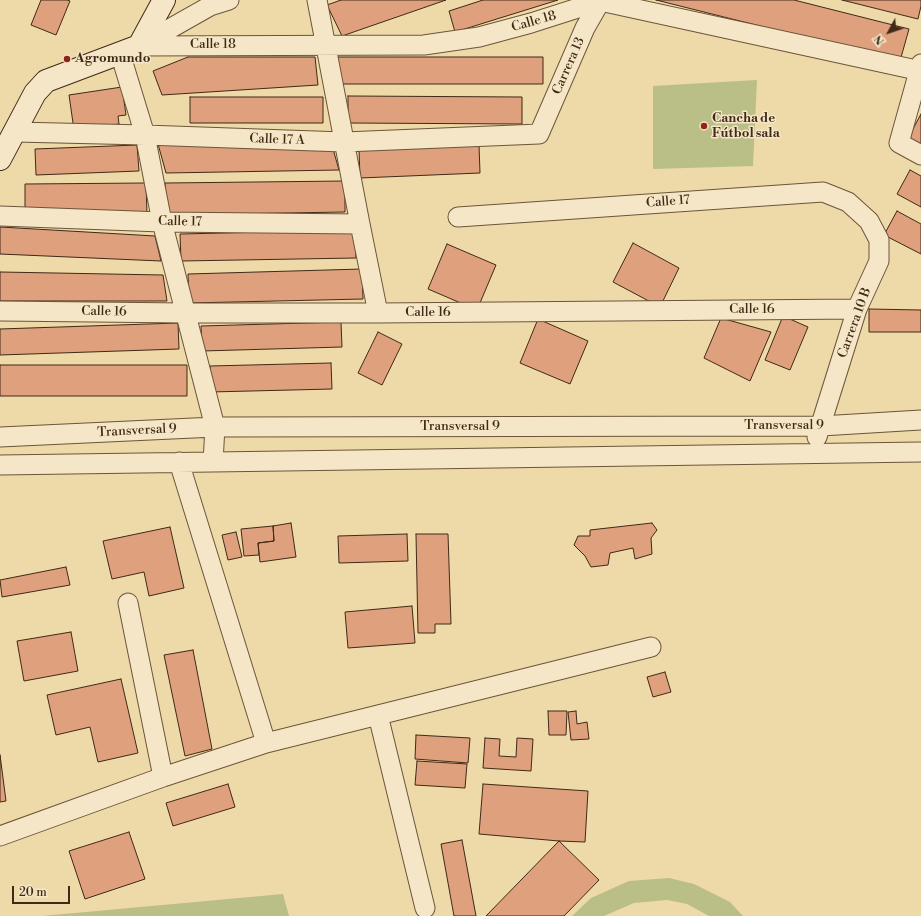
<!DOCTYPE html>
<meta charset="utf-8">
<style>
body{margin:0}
#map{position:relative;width:921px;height:916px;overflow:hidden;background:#eed9a8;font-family:"Libre Bodoni",serif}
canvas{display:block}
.north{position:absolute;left:869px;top:12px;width:40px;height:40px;-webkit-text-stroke:3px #f4e6c6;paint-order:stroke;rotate:230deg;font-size:11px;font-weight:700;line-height:16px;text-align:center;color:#402916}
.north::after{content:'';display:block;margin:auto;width:14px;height:18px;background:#402916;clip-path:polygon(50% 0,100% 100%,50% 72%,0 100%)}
.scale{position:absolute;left:12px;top:886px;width:58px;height:18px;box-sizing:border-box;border:2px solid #402916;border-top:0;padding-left:5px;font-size:12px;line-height:14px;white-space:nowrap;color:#402916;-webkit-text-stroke:3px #f4e6c6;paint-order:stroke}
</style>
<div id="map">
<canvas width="921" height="916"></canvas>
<div class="north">N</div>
<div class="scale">20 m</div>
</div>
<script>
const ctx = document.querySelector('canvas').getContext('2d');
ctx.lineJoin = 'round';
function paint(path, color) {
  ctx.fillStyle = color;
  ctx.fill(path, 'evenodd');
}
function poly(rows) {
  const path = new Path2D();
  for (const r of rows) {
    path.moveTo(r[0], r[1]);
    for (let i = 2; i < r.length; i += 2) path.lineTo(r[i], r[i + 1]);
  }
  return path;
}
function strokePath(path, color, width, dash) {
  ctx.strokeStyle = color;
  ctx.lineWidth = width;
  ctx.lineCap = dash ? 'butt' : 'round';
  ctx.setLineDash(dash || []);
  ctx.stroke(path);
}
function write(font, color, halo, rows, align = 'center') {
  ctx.font = font + ' "Libre Bodoni",serif';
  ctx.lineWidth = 3;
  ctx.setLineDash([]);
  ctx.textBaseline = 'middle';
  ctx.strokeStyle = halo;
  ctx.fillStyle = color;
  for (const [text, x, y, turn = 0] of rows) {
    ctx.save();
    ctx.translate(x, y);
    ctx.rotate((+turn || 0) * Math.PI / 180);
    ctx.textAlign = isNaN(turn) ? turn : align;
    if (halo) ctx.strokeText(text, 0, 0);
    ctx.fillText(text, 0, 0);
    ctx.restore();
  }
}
const green = poly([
 [757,80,753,166,653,169,653,86],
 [669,878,694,884,730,902,743,916,709,916,687,904,667,900,634,903,604,916,572,916,591,898,629,881],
 [283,894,289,916,42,916]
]);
const building = poly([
 [41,0,67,0,70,1,56,35,31,25,41,0],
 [341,0,446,0,342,36,327,5,341,0],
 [483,0,558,0,455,32,449,11,483,0],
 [656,0,794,0,909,29,900,61,656,0],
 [842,0,921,0,921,6,918,19,842,0],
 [188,57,315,57,318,85,162,95,153,71,188,57],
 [336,57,543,57,543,84,336,84,336,57],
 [122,87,126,115,118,116,119,124,74,130,69,95,122,87],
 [348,96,522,97,522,124,348,123,348,96],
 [190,97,323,97,323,123,190,123,190,97],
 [921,114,921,153,905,144,921,114],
 [158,144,333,149,339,170,166,173,158,144],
 [137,145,139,171,36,175,35,149,137,145],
 [479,145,480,173,360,178,359,149,479,145],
 [910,170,921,176,921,207,897,194,910,170],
 [345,181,345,212,166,215,165,183,345,181],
 [146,183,147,215,25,216,25,184,146,183],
 [897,211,921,224,921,254,884,235,897,211],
 [0,227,155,236,161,261,0,254,0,227],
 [355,230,356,258,181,261,180,234,355,230],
 [633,243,679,268,660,307,613,282,633,243],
 [447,244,496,265,477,310,428,289,447,244],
 [362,269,363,299,189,303,188,274,362,269],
 [0,272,163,275,167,301,0,301,0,272],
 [869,309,921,310,921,332,869,332,869,309],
 [783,316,808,327,790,370,765,360,783,316],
 [721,318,771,332,750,381,704,358,721,318],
 [538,319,588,341,570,384,520,363,538,319],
 [341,322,342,347,202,351,201,326,341,322],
 [178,323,179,349,0,355,0,329,178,323],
 [378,332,402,344,382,385,358,373,378,332],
 [331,363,332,389,210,392,210,366,331,363],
 [0,365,187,365,187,396,0,396,0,365],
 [291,523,296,557,260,562,258,543,274,541,273,526,291,523],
 [652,523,657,530,651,538,652,554,635,559,633,548,610,553,608,565,591,567,585,556,574,545,578,536,590,536,590,530,652,523],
 [273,526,274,541,258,543,259,555,244,556,241,529,273,526],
 [170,527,184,588,149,596,144,572,112,579,103,541,170,527],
 [236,532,242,557,228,560,222,535,236,532],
 [407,534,408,561,339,563,338,536,407,534],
 [416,534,448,534,451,624,435,624,435,633,418,633,416,534],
 [66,567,70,585,2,597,0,580,66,567],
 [412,606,415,643,348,648,345,612,412,606],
 [71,632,78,671,24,681,17,641,71,632],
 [193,650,212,749,185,756,164,655,193,650],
 [665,672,671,692,653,697,647,677,665,672],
 [121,679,138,753,98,762,90,727,56,735,47,695,121,679],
 [548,711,567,711,566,735,549,735,548,711],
 [576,711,577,724,587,722,589,739,571,740,568,712,576,711],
 [416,735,470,738,468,763,415,759,416,735],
 [485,738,500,739,499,756,516,757,517,738,533,739,531,771,483,768,485,738],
 [0,755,6,801,0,802,0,755],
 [417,761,467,764,465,788,415,785,417,761],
 [228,784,235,807,173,826,166,803,228,784],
 [483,784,588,791,585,842,559,841,479,834,483,784],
 [129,832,145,879,85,899,69,851,129,832],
 [462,840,476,916,454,916,441,844,462,840],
 [559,841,599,880,564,916,486,916,559,841]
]);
const street = poly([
 [317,0,360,224,378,313],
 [141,45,210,6,229,0],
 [139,46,424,45,479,37,531,23,600,1,921,71],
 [120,53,145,135,162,222,215,427,213,462],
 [921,64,899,143,921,155],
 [15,132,145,135,344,142,539,134,585,28,601,0],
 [0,216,162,222,360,224],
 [458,217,823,192,848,202,869,221,879,240,879,261,857,309,817,437],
 [0,311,185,313,378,313,857,309],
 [0,437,215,427,821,426,921,420],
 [179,462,266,743],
 [0,465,921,452],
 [128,603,163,777],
 [378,715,425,908],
 [0,836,163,777,266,743,651,647]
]);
const secondary = poly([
 [0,159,35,93,46,81,139,46,164,0]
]);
const markers = [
 [67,59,4,"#8f2418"],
 [704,126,4,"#8f2418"]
];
const streetNames = [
 ["Calle 18",534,22,-16],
 ["Calle 18",213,45],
 ["Carrera 13",569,66,-66],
 ["Calle 17 A",277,140,2],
 ["Calle 17",668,202,-4],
 ["Calle 17",180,222,1],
 ["Calle 16",752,310],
 ["Calle 16",104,312,1],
 ["Calle 16",428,313],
 ["Carrera 10 B",855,323,-70],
 ["Transversal 9",784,426],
 ["Transversal 9",460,427],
 ["Transversal 9",137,431,-3]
];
const poiNames = [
 ["Agromundo",75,59],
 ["Cancha de",712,119],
 ["Fútbol sala",712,134]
];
paint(green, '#babf87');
paint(building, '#dea07d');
strokePath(building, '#402916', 1);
strokePath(street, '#6c553a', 21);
strokePath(secondary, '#402916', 24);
strokePath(street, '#f4e6c6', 19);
strokePath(secondary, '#f4e6c6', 22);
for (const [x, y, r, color] of markers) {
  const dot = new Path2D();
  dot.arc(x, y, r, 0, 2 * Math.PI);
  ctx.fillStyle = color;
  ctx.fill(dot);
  strokePath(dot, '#f4e6c6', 1.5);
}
write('13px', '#402916', '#f4e6c6', streetNames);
write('bold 13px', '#402916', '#f4e6c6', poiNames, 'left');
</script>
